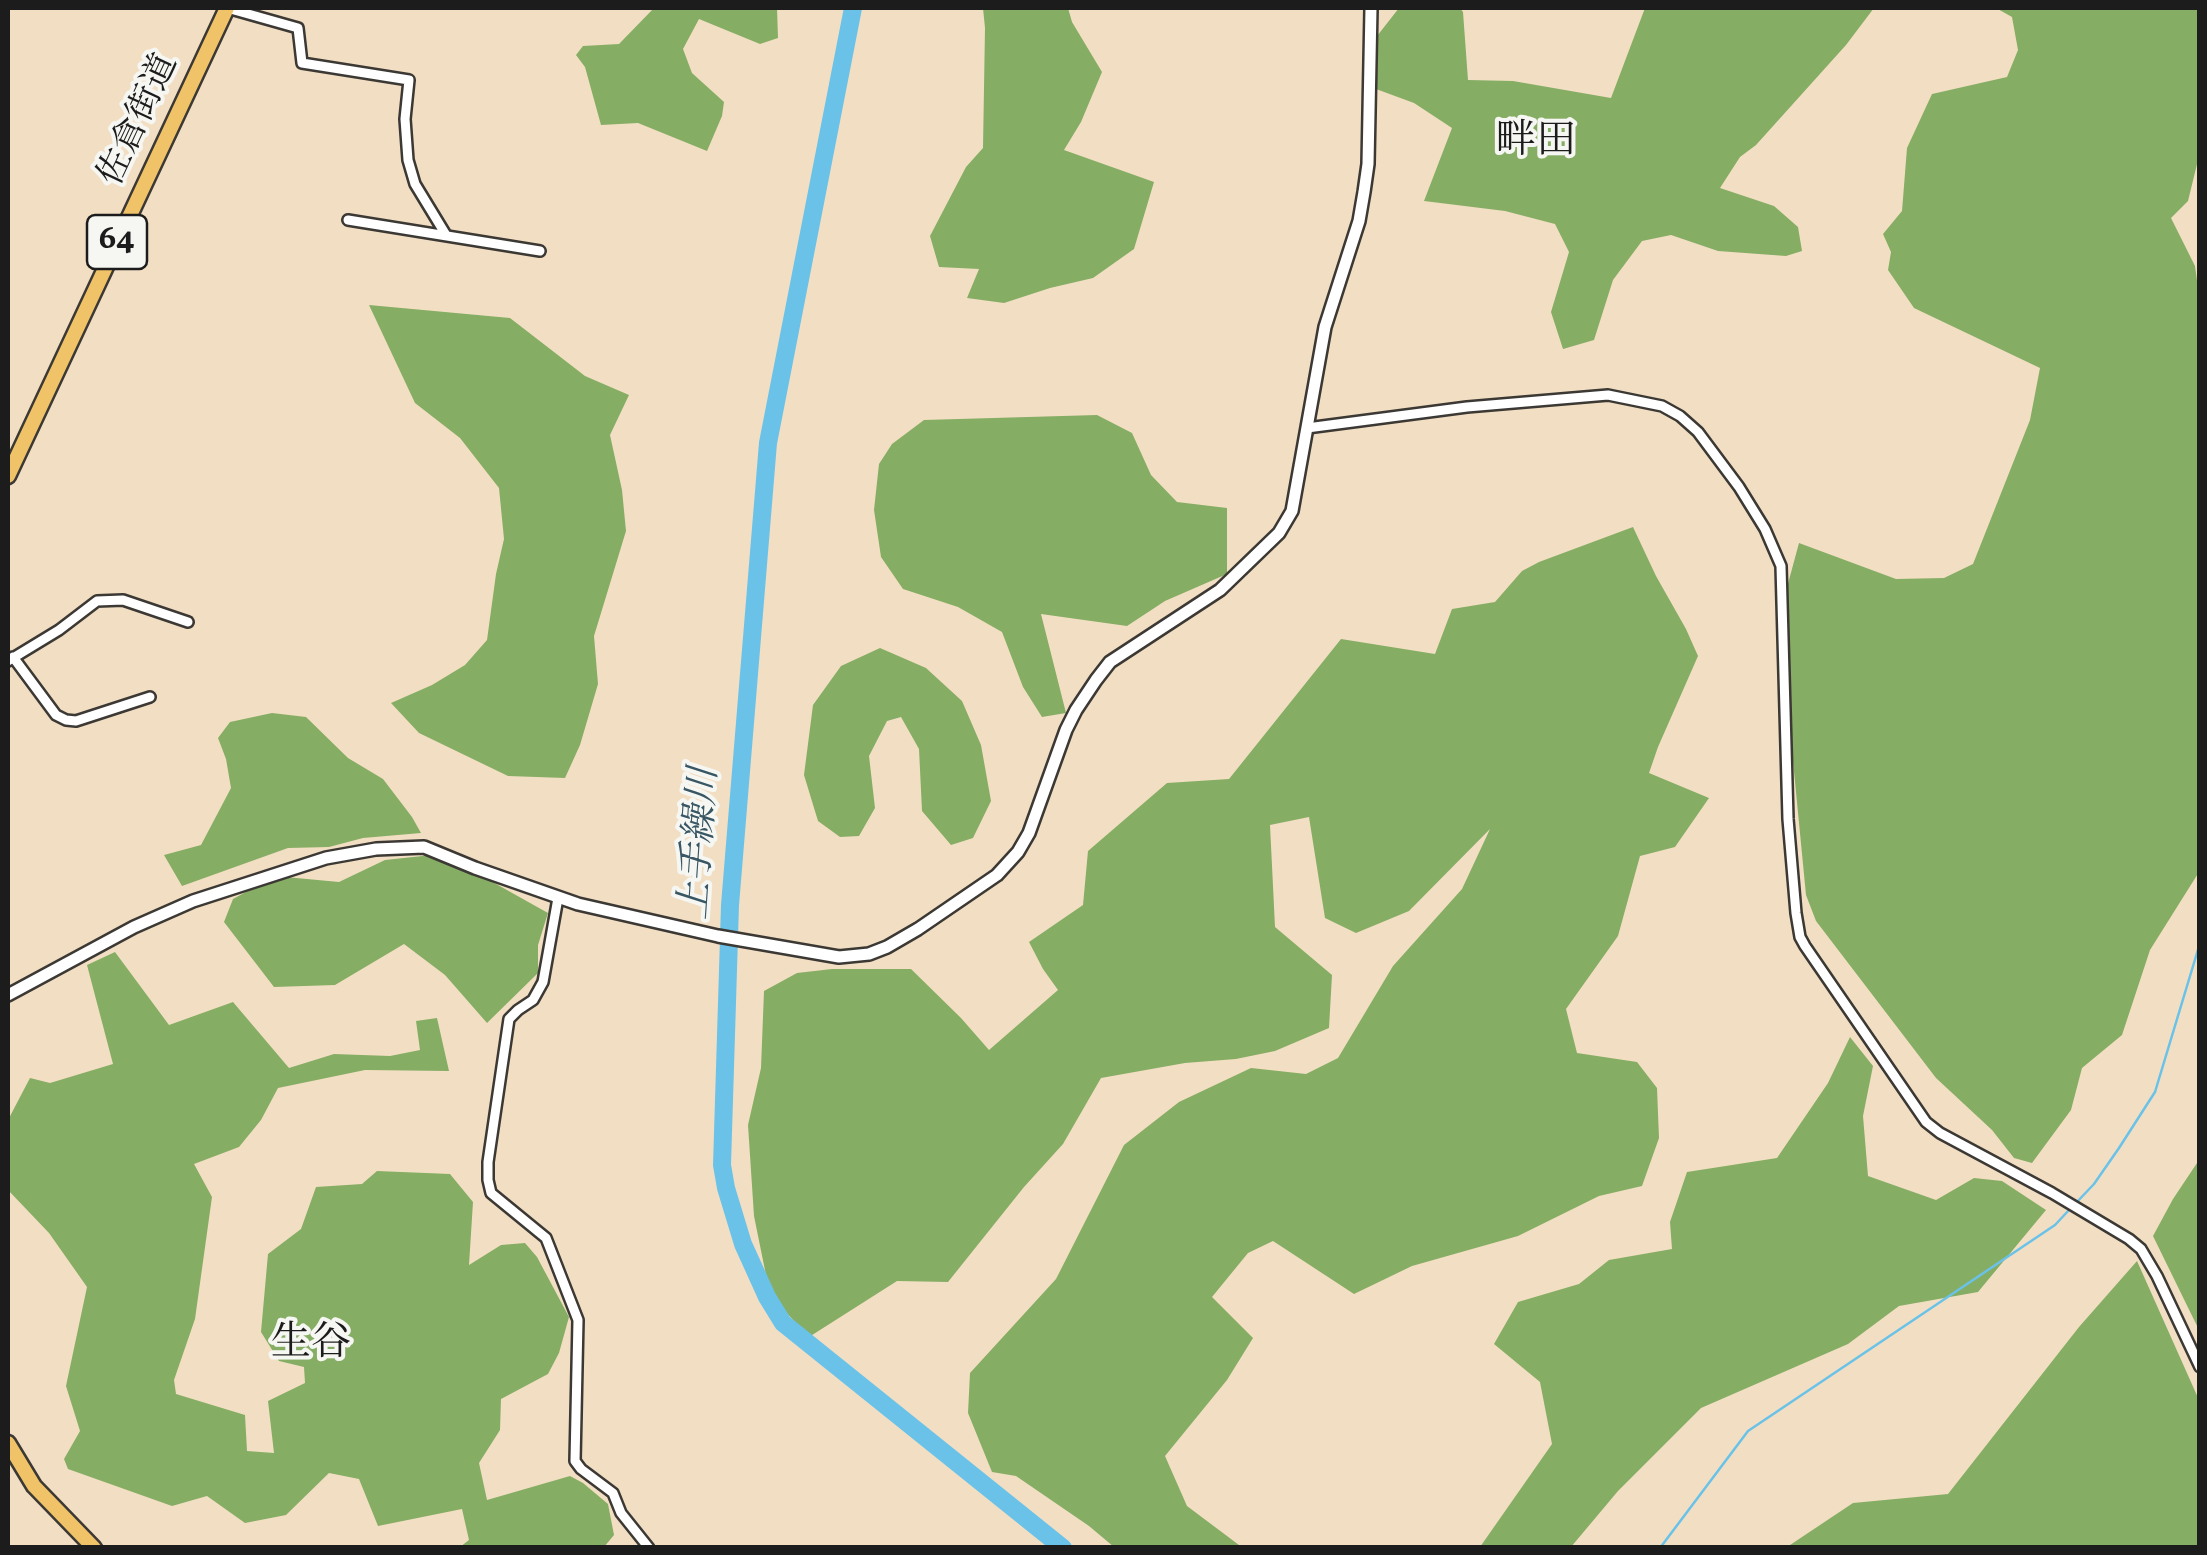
<!DOCTYPE html>
<meta charset="utf-8">
<style>
body{margin:0}
#map{position:relative;width:2207px;height:1555px;overflow:hidden;background:#f2dfc3;font-family:Vollkorn,serif}
canvas{display:block}
.frame{position:absolute;inset:0;border:10px solid #1c1c1c;pointer-events:none}
</style>
<div id="map">
<canvas width="2207" height="1555"></canvas>
<div class="frame"></div>
</div>
<script>
const ctx = document.querySelector('canvas').getContext('2d');
ctx.lineJoin = 'round';
function paint(path, color) {
  ctx.fillStyle = color;
  ctx.fill(path, 'evenodd');
}
function poly(rows) {
  const path = new Path2D();
  for (const r of rows) {
    path.moveTo(r[0], r[1]);
    for (let i = 2; i < r.length; i += 2) path.lineTo(r[i], r[i + 1]);
  }
  return path;
}
function strokePath(path, color, width, dash) {
  ctx.strokeStyle = color;
  ctx.lineWidth = width;
  ctx.lineCap = dash ? 'butt' : 'round';
  ctx.setLineDash(dash || []);
  ctx.stroke(path);
}
function write(font, color, halo, rows, align = 'center') {
  ctx.font = font + ' Vollkorn,"Noto Serif JP",serif';
  ctx.lineWidth = 8;
  ctx.setLineDash([]);
  ctx.textBaseline = 'middle';
  ctx.strokeStyle = halo;
  ctx.fillStyle = color;
  for (const [text, x, y, turn = 0] of rows) {
    ctx.save();
    ctx.translate(x, y);
    ctx.rotate((+turn || 0) * Math.PI / 180);
    ctx.textAlign = isNaN(turn) ? turn : align;
    if (halo) ctx.strokeText(text, 0, 0);
    ctx.fillText(text, 0, 0);
    ctx.restore();
  }
}
const forest = poly([
 [654,8,777,8,778,38,760,44,699,19,683,49,692,73,724,102,722,116,707,151,638,123,601,125,585,67,576,55,583,46,619,44],
 [983,8,1068,8,1072,22,1102,72,1081,122,1064,150,1154,182,1134,249,1093,278,1050,288,1004,303,967,298,979,269,939,267,930,236,966,167,983,148,985,28],
 [1399,8,1460,8,1463,12,1468,80,1513,81,1611,98,1645,8,1874,8,1846,45,1756,145,1740,157,1720,188,1774,206,1798,227,1802,251,1786,256,1718,251,1671,235,1642,241,1613,280,1594,340,1563,349,1551,312,1569,252,1555,224,1505,211,1424,201,1452,128,1414,103,1376,89,1367,59,1370,45],
 [1996,8,2199,8,2199,156,2188,201,2171,218,2195,266,2199,295,2199,872,2150,950,2122,1035,2082,1068,2071,1110,2032,1163,2014,1158,1992,1130,1936,1078,1816,921,1806,895,1779,617,1799,543,1896,579,1944,578,1973,564,2030,420,2040,368,1914,308,1888,270,1891,252,1883,234,1902,211,1907,148,1932,94,2007,77,2018,50,2012,17],
 [369,305,510,318,585,376,629,395,610,435,622,490,626,531,594,636,598,684,580,745,565,778,508,776,419,733,391,703,432,685,465,665,487,640,496,574,504,539,499,488,460,438,415,403],
 [1097,415,1132,433,1151,475,1177,502,1227,508,1227,574,1165,601,1127,626,1041,614,1066,713,1042,717,1023,687,1002,632,958,607,903,589,881,557,874,510,879,464,892,444,924,420],
 [1633,527,1656,576,1686,629,1698,656,1658,747,1649,773,1709,798,1675,847,1640,856,1618,936,1566,1009,1577,1053,1637,1062,1657,1088,1659,1138,1642,1186,1599,1196,1518,1236,1412,1266,1354,1294,1273,1241,1248,1253,1212,1297,1253,1338,1227,1380,1165,1456,1187,1506,1239,1545,1246,1547,1114,1547,1089,1526,1016,1476,992,1472,968,1413,970,1373,1056,1279,1124,1145,1179,1102,1251,1068,1306,1074,1338,1058,1393,966,1462,889,1490,829,1409,911,1356,933,1325,918,1309,817,1270,825,1275,927,1332,975,1329,1028,1275,1051,1236,1059,1185,1063,1101,1078,1063,1144,1024,1187,948,1282,897,1281,809,1337,770,1295,754,1216,748,1125,761,1068,764,991,797,973,832,969,911,969,961,1018,989,1050,1058,990,1043,969,1029,942,1083,905,1088,851,1167,783,1229,779,1341,639,1435,654,1452,609,1495,602,1522,571,1539,562],
 [880,648,926,668,962,701,981,745,991,801,973,838,951,845,922,811,919,749,901,717,887,721,869,756,875,808,859,836,840,837,818,821,804,775,813,705,841,666],
 [272,713,306,717,348,758,383,779,412,817,421,833,363,838,329,847,288,848,182,886,164,855,201,845,231,788,226,759,218,738,230,722],
 [432,855,489,880,548,913,538,945,538,973,487,1023,445,975,404,944,335,985,274,987,224,922,233,899,275,876,339,882,385,860],
 [115,952,169,1025,233,1002,289,1068,334,1054,390,1056,420,1050,416,1021,437,1018,449,1071,365,1070,278,1088,261,1120,239,1147,194,1164,212,1197,195,1319,174,1380,176,1394,245,1415,247,1451,274,1453,268,1401,305,1383,304,1367,279,1361,261,1332,268,1254,301,1229,316,1187,362,1184,377,1171,450,1174,473,1202,469,1265,501,1245,525,1243,537,1257,569,1317,559,1353,548,1374,501,1399,500,1430,479,1463,487,1500,570,1476,583,1483,608,1504,614,1535,604,1547,460,1547,469,1540,462,1509,378,1526,359,1479,329,1473,286,1515,245,1523,207,1496,172,1506,68,1469,64,1459,80,1431,66,1386,87,1287,49,1233,8,1190,8,1120,30,1078,50,1083,113,1064,87,965],
 [1850,1037,1873,1066,1863,1116,1868,1176,1936,1200,1974,1178,2002,1181,2046,1210,1978,1292,1899,1306,1848,1344,1701,1408,1618,1491,1571,1547,1480,1547,1552,1444,1540,1382,1494,1344,1518,1302,1579,1284,1609,1260,1672,1249,1670,1222,1687,1172,1777,1158,1828,1083],
 [2199,1160,2199,1330,2153,1236,2173,1199],
 [2137,1261,2199,1400,2199,1547,1787,1547,1853,1503,1948,1494,2079,1327]
]);
const stream = poly([
 [2075,1204,2094,1184,2119,1148,2155,1092,2200,943],
 [1660,1548,1748,1431,2055,1225,2069,1210]
]);
const river = poly([
 [853,8,768,443,730,905,722,1165,726,1188,743,1244,767,1297,783,1323,1063,1548]
]);
const minor = poly([
 [227,8,298,28,302,63,409,80,405,119,408,160,415,184,446,235],
 [348,220,540,251],
 [1307,428,1467,407,1608,395,1662,406,1680,416,1698,432,1739,487,1765,529,1781,566,1788,819,1796,913,1800,937,1805,946,1926,1122,1940,1133,2052,1193,2129,1239,2141,1249,2157,1276,2200,1367],
 [13,657,56,715,66,720,76,721,150,697],
 [8,661,59,630,97,601,123,600,188,622],
 [558,898,543,982,533,1000,518,1010,509,1019,488,1162,488,1180,491,1193,546,1238,578,1320,575,1461,581,1469,613,1493,621,1513,649,1548]
]);
const tertiary = poly([
 [8,995,134,927,193,901,326,858,376,849,424,847,475,868,578,904,718,936,839,957,869,954,887,947,918,929,997,875,1018,852,1029,833,1066,730,1076,710,1096,680,1110,662,1220,590,1279,533,1292,511,1325,327,1359,221,1364,192,1368,164,1371,8]
]);
const primary = poly([
 [8,476,227,8],
 [8,1443,34,1486,94,1548]
]);
const shields = [
 [117,242,60]
];
const shieldNames = [
 ["64",117,242]
];
const streetNames = [
 ["佐倉街道",141,121,-65]
];
const waterNames = [
 ["上手繰川",703,844,-86]
];
const quarterNames = [
 ["畔田",1536,145],
 ["生谷",311,1347]
];
paint(forest, '#86ad64');
strokePath(stream, '#6bc2e8', 2.5);
strokePath(river, '#6bc2e8', 18);
strokePath(minor, '#3c3935', 14);
strokePath(tertiary, '#3c3935', 16);
strokePath(primary, '#3c3935', 19);
strokePath(minor, '#fff', 9);
strokePath(tertiary, '#fff', 11);
strokePath(primary, '#f0c369', 14);
for (const [x, y, w] of shields) {
  const box = new Path2D();
  box.roundRect(x - w / 2, y - 27, w, 54, 8);
  ctx.fillStyle = '#f6f6f2';
  ctx.fill(box);
  strokePath(box, '#1c1c1c', 2.5);
}
write('bold 32px', '#1c1c1c', null, shieldNames);
write('35px', '#1c1c1c', '#f6f6f2', streetNames);
write('italic 38px', '#385663', '#f6f6f2', waterNames);
write('40px', '#1c1c1c', '#f6f6f2', quarterNames);
</script>
